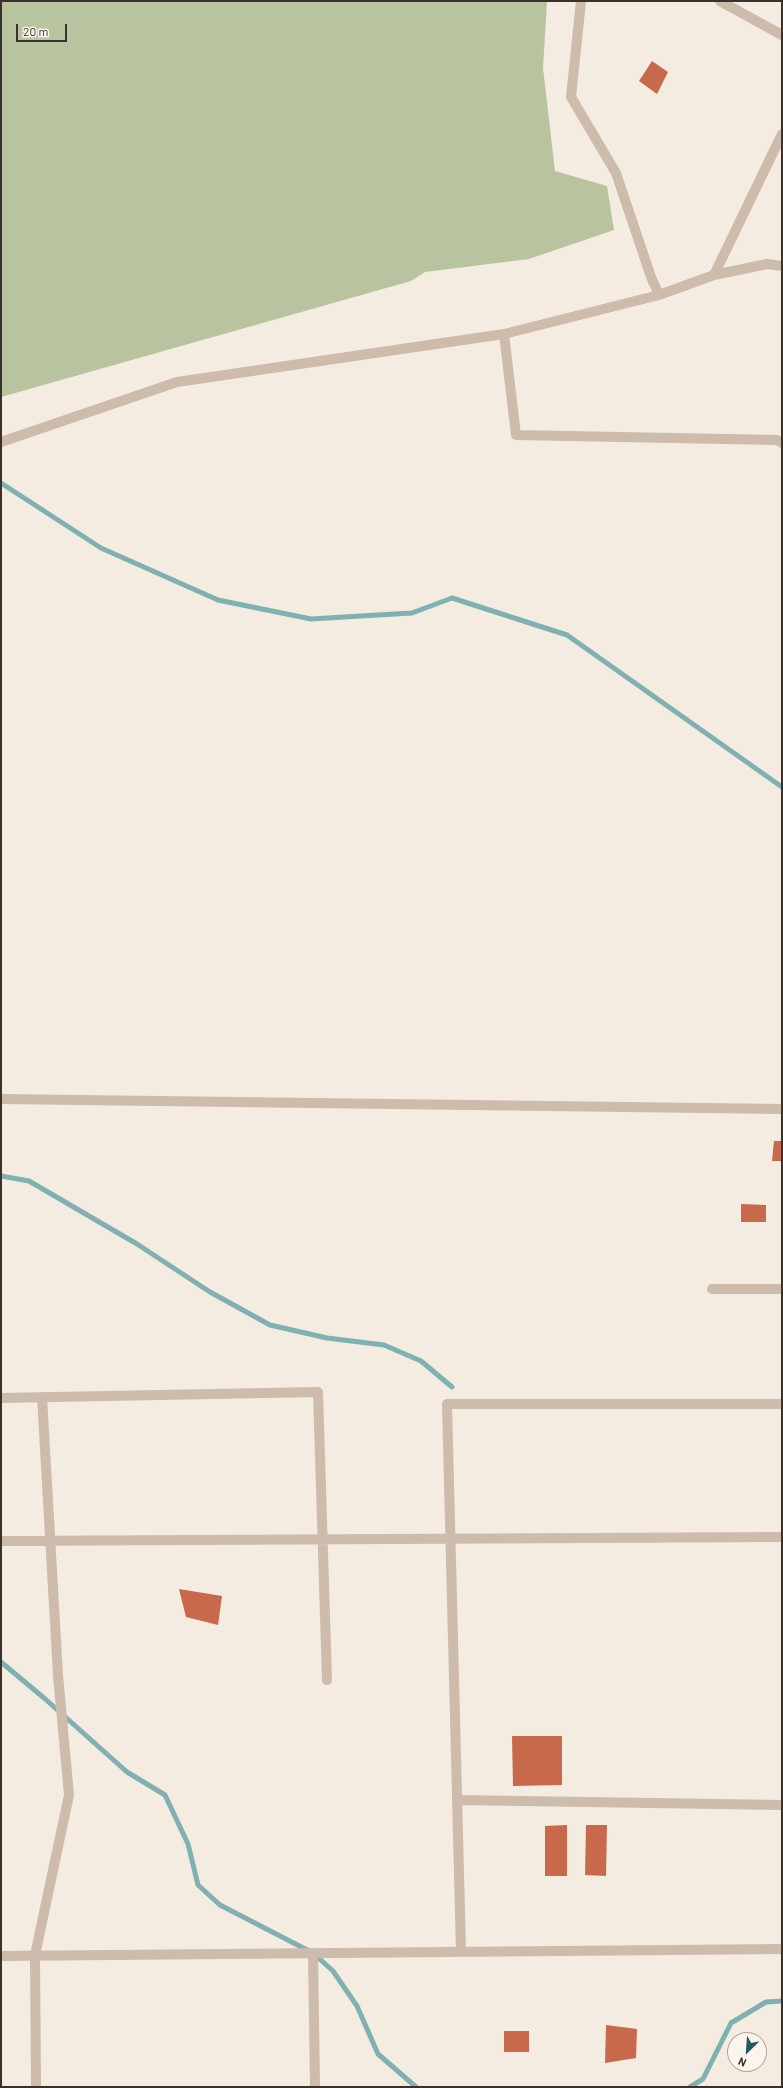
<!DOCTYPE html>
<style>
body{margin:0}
#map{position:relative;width:783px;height:2088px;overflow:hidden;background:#f4ebe1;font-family:Barlow,sans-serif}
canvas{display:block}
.frame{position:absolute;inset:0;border:2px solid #3b302b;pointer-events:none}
.north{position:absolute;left:727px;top:2032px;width:40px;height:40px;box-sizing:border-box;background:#fbf5ee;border:1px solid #aea6a0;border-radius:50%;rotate:205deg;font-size:11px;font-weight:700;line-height:16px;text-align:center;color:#3b302b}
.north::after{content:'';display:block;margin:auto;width:14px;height:18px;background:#1f5a5e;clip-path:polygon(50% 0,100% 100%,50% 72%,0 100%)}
.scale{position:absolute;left:16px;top:24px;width:51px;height:18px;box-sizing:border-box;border:2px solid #3b302b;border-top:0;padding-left:5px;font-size:12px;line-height:14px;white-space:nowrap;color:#3b302b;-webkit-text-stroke:3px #fbf5ee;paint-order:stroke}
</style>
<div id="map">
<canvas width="783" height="2088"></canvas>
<div class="frame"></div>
<div class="north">N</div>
<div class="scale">20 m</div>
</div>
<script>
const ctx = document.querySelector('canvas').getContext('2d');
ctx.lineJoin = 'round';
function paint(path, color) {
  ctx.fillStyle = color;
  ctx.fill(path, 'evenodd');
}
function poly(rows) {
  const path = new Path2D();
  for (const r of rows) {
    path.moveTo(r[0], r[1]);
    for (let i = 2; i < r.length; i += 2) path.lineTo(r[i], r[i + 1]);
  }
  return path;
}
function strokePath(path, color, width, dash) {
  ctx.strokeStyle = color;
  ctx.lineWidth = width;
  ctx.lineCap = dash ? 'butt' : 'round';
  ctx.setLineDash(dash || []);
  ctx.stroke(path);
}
const green = poly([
 [1,1,547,1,543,68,555,171,607,186,614,230,529,259,425,272,411,281,1,397]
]);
const stream = poly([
 [1,483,101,548,218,600,311,619,412,613,452,598,567,635,782,787],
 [1,1176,29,1181,137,1244,210,1292,270,1325,327,1338,384,1345,421,1361,452,1387],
 [1,1662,44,1698,127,1772,165,1795,188,1844,198,1885,220,1905,313,1953,333,1971,357,2006,378,2054,416,2087],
 [690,2087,703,2079,731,2023,766,2002,782,2001]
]);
const building = poly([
 [652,61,668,72,657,94,639,81],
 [774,1141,782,1141,782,1161,772,1161],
 [741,1204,766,1205,766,1222,741,1222],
 [179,1589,222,1596,218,1625,186,1617],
 [512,1736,562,1736,562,1785,513,1786],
 [567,1825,567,1876,545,1876,545,1826],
 [586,1825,607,1825,606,1876,585,1875],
 [606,2025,637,2029,636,2058,605,2063],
 [504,2031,529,2031,529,2052,504,2052]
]);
const minor = poly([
 [581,1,571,97,616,173,651,277,659,295],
 [720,1,782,35],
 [714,275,782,134],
 [504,334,516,435,777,440,782,443],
 [1,442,177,382,504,334,659,295,714,275,767,264,782,266],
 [1,1099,782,1109],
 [712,1289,782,1289],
 [1,1398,318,1392,327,1680],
 [1,1541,782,1537],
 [457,1800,782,1805],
 [461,1952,447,1404,782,1404],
 [313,1953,315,2087],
 [1,1956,782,1949],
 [36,2087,35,1955,69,1795,58,1675,42,1397]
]);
paint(green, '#b8c4a0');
strokePath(stream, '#7fb0b2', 5);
paint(building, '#c8694b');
strokePath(minor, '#cdbbac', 10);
</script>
